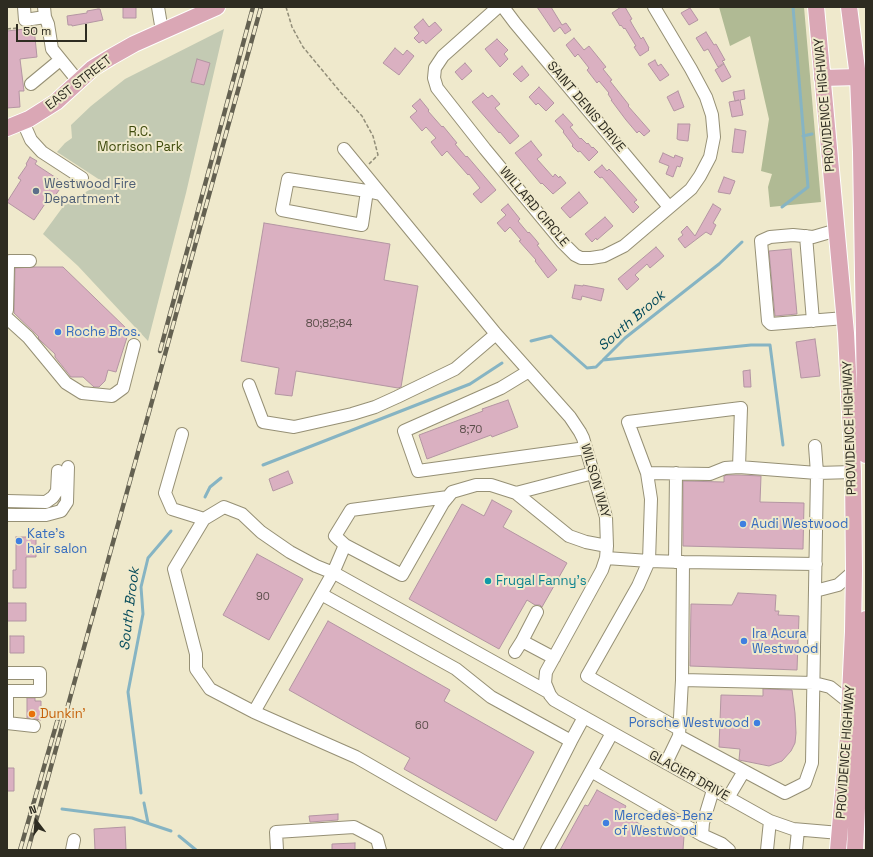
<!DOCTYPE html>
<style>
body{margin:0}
#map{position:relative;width:873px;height:857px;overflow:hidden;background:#efe9cc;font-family:"Space Grotesk",sans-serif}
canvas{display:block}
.frame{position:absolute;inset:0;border:8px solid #2e2c21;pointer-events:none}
.north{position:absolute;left:16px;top:801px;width:40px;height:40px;-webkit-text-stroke:3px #efe9cc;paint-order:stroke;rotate:344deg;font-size:11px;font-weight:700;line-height:16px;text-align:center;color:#2e2c21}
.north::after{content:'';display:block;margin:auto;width:14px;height:18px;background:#2e2c21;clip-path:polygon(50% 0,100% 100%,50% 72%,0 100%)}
.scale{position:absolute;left:16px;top:24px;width:71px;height:18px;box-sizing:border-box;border:2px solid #2e2c21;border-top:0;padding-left:5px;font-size:12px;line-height:14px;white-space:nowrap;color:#2e2c21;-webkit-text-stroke:3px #efe9cc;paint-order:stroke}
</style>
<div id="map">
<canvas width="873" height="857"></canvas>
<div class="frame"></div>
<div class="north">N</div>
<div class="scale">50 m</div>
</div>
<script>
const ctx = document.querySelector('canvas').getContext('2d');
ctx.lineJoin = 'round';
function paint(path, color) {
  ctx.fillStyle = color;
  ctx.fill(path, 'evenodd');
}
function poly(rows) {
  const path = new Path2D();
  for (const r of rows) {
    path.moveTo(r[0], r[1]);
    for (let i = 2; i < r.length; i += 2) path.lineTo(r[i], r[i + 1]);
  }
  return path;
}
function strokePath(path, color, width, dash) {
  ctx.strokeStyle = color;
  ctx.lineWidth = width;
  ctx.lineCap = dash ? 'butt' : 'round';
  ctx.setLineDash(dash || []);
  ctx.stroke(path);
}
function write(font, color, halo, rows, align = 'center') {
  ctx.font = font + ' "Space Grotesk",sans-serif';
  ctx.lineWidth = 4;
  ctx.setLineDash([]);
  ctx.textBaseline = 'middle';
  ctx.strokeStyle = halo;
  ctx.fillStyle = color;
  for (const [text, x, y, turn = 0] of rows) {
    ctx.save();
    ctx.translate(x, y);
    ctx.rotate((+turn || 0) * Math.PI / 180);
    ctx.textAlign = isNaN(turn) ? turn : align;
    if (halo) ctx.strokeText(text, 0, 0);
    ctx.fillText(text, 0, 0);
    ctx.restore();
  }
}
const green = poly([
 [224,29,186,193,148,341,78,266,43,234,65,204,103,182,57,152,65,143,72,138,71,125,91,106,125,79]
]);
const forest = poly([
 [719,7,804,7,821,202,770,207,768,187,772,174,761,171,769,119,750,36,730,46]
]);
const stream = poly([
 [803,136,812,134],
 [782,207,808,187,793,7],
 [531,341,551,336,587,368,596,367,625,338,719,264,742,242],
 [603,360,751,345,770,345,783,445],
 [263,465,470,384,502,363],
 [205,497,210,487,221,478],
 [141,793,128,692,143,614,141,587,148,558,171,531],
 [144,803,148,823],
 [62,809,132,818,171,831],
 [179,836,196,850]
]);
const building = poly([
 [123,7,136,7,136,18,123,18,123,7],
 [537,7,551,7,562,25,566,23,571,30,565,34,560,27,554,32,537,7],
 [621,7,625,7,632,19,630,20,632,24,641,39,643,37,649,48,648,49,649,50,640,56,634,47,636,46,625,28,624,29,621,25,620,26,612,13,621,7],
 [690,8,698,20,689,25,681,13,690,8],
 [98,9,100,9,103,20,72,26,72,25,68,25,67,16,87,13,87,11,98,9],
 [423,19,429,27,435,22,442,30,426,44,423,40,419,43,414,38,419,33,414,27,423,19],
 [34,28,37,57,20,59,24,91,19,91,20,107,7,108,7,31,34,28],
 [706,32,714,45,716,44,725,60,722,61,724,63,718,67,708,49,704,51,696,38,706,32],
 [574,38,584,50,589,46,606,67,603,69,612,80,610,81,629,105,628,106,650,131,644,136,639,131,637,133,626,120,611,100,612,100,608,94,609,93,599,81,597,83,587,70,589,68,578,54,575,57,566,45,574,38],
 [497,39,508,50,504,54,508,59,500,67,485,49,497,39],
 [395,48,403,55,407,50,414,56,399,75,383,63,395,48],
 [197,59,210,63,204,85,191,82,197,59],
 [655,60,658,66,661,64,669,75,660,81,648,64,655,60],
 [465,63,472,71,462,80,455,72,465,63],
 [724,64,731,77,722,82,715,70,724,64],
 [522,66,529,75,521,82,513,74,522,66],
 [539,87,554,103,546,111,538,103,536,105,529,97,539,87],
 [744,90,745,99,740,100,743,115,732,117,729,102,739,100,735,101,733,92,744,90],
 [678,91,684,107,674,111,667,97,678,91],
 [483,93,488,98,492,95,500,104,495,108,519,136,510,144,500,132,499,133,472,102,483,93],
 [420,99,429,110,428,111,442,127,443,126,457,143,455,144,466,157,467,156,496,190,481,203,473,194,480,188,469,174,468,175,447,151,442,156,431,142,436,138,426,127,422,131,410,117,417,111,412,106,420,99],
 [563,114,573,125,570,127,580,139,581,138,587,144,588,143,592,148,593,147,598,152,589,161,580,151,578,152,572,146,573,145,563,132,564,131,555,121,563,114],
 [678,124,690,124,688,141,679,140,677,139,678,124],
 [735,129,746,131,743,153,732,152,735,129],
 [531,141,542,155,537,159,553,177,555,174,559,178,560,176,566,183,553,194,542,183,541,184,515,153,531,141],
 [663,153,674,158,675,155,683,158,680,167,677,166,673,177,666,174,669,166,659,162,663,153],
 [30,157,37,161,35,164,64,183,52,200,49,198,34,220,7,202,21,180,18,178,27,165,26,164,30,157],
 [602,165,607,171,609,169,613,173,637,200,634,202,639,207,633,213,602,177,600,178,594,172,602,165],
 [724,177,735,181,730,194,718,192,724,177],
 [579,192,588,203,570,218,561,208,579,192],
 [508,204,520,219,518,221,528,233,529,232,536,240,539,244,537,245,557,270,548,278,535,261,536,260,519,241,521,240,510,227,505,232,497,223,506,215,501,210,508,204],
 [713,204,721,209,713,223,716,225,711,235,706,232,685,248,678,239,683,235,681,232,687,226,695,236,713,204],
 [605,217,613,226,597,240,596,238,592,242,585,234,605,217],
 [264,223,390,244,384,280,418,286,401,387,398,388,296,371,292,396,275,394,279,368,241,361,264,223],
 [656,247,664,256,650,268,647,264,635,275,639,279,627,290,618,279,656,247],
 [791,249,797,314,775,316,769,251,791,249],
 [34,267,63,267,129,331,116,372,108,370,105,381,99,387,94,387,83,377,71,377,55,357,55,354,42,342,38,338,39,337,14,313,15,268,34,267],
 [575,285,583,286,583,285,604,289,601,301,582,296,581,300,572,298,575,285],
 [815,339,820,376,801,378,796,342,815,339],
 [750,370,751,387,744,387,743,371,750,370],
 [508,400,518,427,492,437,491,435,427,459,419,435,483,411,482,409,508,400],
 [288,471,293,483,273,491,269,479,288,471],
 [727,475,739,475,761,476,760,502,804,503,803,549,683,546,683,481,724,482,724,476,727,475],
 [492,500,512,511,503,527,567,563,542,607,540,605,535,605,527,600,499,649,409,599,462,504,484,516,492,500],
 [16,537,36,537,36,557,26,557,26,588,13,588,13,570,16,570,16,537],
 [257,554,303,579,269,640,223,615,257,554],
 [738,593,776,595,775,611,779,611,778,615,799,616,797,670,690,666,691,604,732,605,738,593],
 [7,603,26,603,26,621,7,621,7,603],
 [328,621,450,690,444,701,534,752,496,821,404,769,410,758,289,690,328,621],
 [10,636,24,636,24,653,10,653,10,636],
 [763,689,792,690,795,713,796,733,795,743,791,751,782,761,769,766,739,760,740,749,719,747,721,695,763,696,763,689],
 [27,698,35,698,35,701,41,701,41,720,27,718,27,698],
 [7,768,14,768,14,791,7,791,7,768],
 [597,790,626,806,622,814,654,832,684,836,683,850,560,850,585,805,588,806,597,790],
 [338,814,338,820,310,822,309,816,338,814],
 [125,827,126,850,95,850,94,829,125,827],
 [355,843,355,850,332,850,332,844,355,843]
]);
const path = poly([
 [286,7,292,27,303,47,342,94,362,116,373,136,378,155,369,164],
 [7,29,17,28]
]);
const minor = poly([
 [24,7,25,20,45,17],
 [44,7,45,17,48,24,52,49,78,81],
 [158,7,162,31],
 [498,7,443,56,435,68,434,78,437,88,485,149,562,242,575,255,581,258,591,258,604,256,624,246,691,189,700,176,710,157,714,137,712,115,706,97,691,69,654,7],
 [503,7,515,23,669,207],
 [31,84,60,60],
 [23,122,31,140,42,152,82,178],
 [344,149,496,334,570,417,580,432,583,438,606,517,607,546,606,558,602,570,546,672,545,683,550,695,554,700,584,717,770,821,793,829,840,833],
 [367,191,362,225,282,210,288,179,367,191,380,194],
 [837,230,813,237,793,235,770,237,761,241,768,321,771,324,845,318],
 [806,236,813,321],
 [7,310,8,266,10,261,30,261],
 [7,318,28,337,66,383,82,393,112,396,123,388,134,345],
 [529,371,501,388,404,431,418,471,586,448],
 [249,385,263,422,294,427,352,414,375,407,397,397,455,369,496,334],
 [182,434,165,493,172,509,204,519],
 [647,473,628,422,741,408,739,467],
 [516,493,593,473],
 [7,501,46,502,53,497,57,491,58,471],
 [7,515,46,515,61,511,67,502,68,467],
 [345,545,335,536,351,510,448,497],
 [606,558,649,561,638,586,587,676,679,729],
 [675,562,676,473],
 [683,562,816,564],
 [815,591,838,585,854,571],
 [321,594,456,669,491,697,571,741],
 [537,612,522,641,554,658],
 [515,652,522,641],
 [7,673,40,673,40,691,7,691],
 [682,680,814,683,830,687,850,703],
 [7,691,7,722],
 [254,712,210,689,196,669,196,654,174,569,204,519,224,507,242,514,261,532,290,552,316,566,336,574,548,692],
 [584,717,571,741,516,849,356,757,254,712,333,573,345,545,402,575,443,503,452,492,476,485,491,485,516,493,569,536,586,542,607,546],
 [7,723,34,726],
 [679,736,785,793,805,783,812,763,817,473,815,446],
 [666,763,679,736,682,680,683,562,649,561,651,499,647,473,710,474,725,468,739,467,817,473,853,472],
 [591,771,612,733],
 [728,798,744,771],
 [702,835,703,823,713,790],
 [72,850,74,840],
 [277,850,276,832,354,827,377,839,380,850],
 [547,850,591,771,702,835,722,844,729,850],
 [767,850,770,821],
 [796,850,798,830]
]);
const major = poly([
 [816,7,846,333,853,472,854,571,853,632,848,737,838,850],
 [849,7,858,77,861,152,866,455],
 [822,78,858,77],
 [7,128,29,119,56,102,93,68,111,57,134,44,217,7],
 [855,850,866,619]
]);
const rail = poly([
 [160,351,253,7],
 [20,850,59,715],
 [28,850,261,7]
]);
const markers = [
 [36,191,4,"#5c6f8a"],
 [58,332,4,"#3f7fe0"],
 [743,524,4,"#3f7fe0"],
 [19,541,4,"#3f7fe0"],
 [488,581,4,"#0f9aa8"],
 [744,641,4,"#3f7fe0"],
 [32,714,4,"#e8710a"],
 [757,723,4,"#3f7fe0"],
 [606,823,4,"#3f7fe0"]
];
const numberNames = [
 ["80;82;84",329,324],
 ["8;70",471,430],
 ["90",263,597],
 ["60",422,726]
];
const streetNames = [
 ["EAST STREET",79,83,-38],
 ["PROVIDENCE HIGHWAY",825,105,-95],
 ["SAINT DENIS DRIVE",586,107,50],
 ["WILLARD CIRCLE",534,207,50],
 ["PROVIDENCE HIGHWAY",850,428,-92],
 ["WILSON WAY",595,481,74],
 ["PROVIDENCE HIGHWAY",846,752,-86],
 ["GLACIER DRIVE",689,776,29]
];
const parkNames = [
 ["R.C.",140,132],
 ["Morrison Park",140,147]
];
const serviceNames = [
 ["Westwood Fire",44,184],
 ["Department",44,199]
];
const shopNames = [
 ["Roche Bros.",66,332],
 ["Audi Westwood",751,524],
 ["Kate's",27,534],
 ["hair salon",27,549],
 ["Ira Acura",752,634],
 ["Westwood",752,649],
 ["Porsche Westwood",749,723,"right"],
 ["Mercedes-Benz",614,816],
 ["of Westwood",614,831]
];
const cultureNames = [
 ["Frugal Fanny's",496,581]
];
const foodNames = [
 ["Dunkin'",40,714]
];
const waterNames = [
 ["South Brook",632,321,-41],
 ["South Brook",130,609,-83]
];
paint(green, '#c3cab3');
paint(forest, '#b0ba94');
strokePath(stream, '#86b4c3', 3);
paint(building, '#dab0c1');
strokePath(building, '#b395a2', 1);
strokePath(minor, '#969075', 14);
strokePath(major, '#fff', 18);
strokePath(path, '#918d78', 1.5, [4, 2]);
strokePath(minor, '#fff', 12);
strokePath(major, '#daa7b5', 16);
strokePath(rail, '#646151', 4.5);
strokePath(rail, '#efe9cc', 3, [9]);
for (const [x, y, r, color] of markers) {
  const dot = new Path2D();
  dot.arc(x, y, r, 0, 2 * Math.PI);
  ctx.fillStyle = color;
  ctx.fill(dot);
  strokePath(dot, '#efe9cc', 1.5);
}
write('11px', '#594d49', null, numberNames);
write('13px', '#2e2c21', '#efe9cc', streetNames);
write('13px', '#3d490a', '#efe9cc', parkNames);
write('13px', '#4e5e75', '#efe9cc', serviceNames, 'left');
write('13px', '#366cbe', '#efe9cc', shopNames, 'left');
write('13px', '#0d838f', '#efe9cc', cultureNames, 'left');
write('13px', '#c56008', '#efe9cc', foodNames, 'left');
write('italic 14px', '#044a5a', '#efe9cc', waterNames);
</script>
